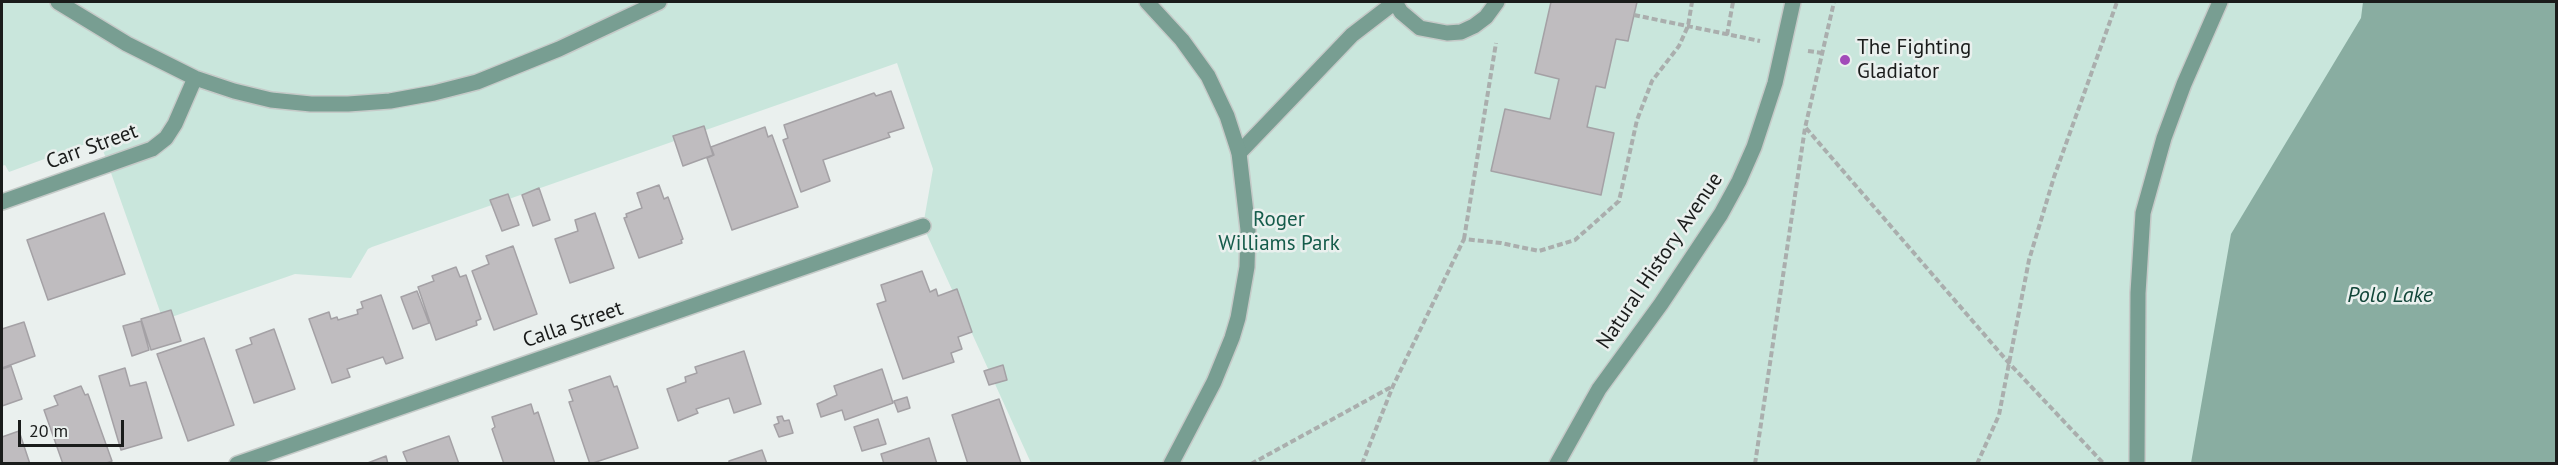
<!DOCTYPE html>
<style>
body{margin:0}
#map{position:relative;width:2558px;height:465px;overflow:hidden;background:#eaf0ee;font-family:"PT Sans",sans-serif}
canvas{display:block}
.frame{position:absolute;inset:0;border:3px solid #1a1c1b;pointer-events:none}
.scale{position:absolute;left:18px;top:420px;width:106px;height:27px;box-sizing:border-box;border:3px solid #1a1c1b;border-top:0;padding-left:8px;font-size:18px;line-height:21px;white-space:nowrap;color:#1a1c1b;-webkit-text-stroke:4px #eaf0ee;paint-order:stroke}
</style>
<div id="map">
<canvas width="2558" height="465"></canvas>
<div class="frame"></div>
<div class="scale">20 m</div>
</div>
<script>
const ctx = document.querySelector('canvas').getContext('2d');
ctx.lineJoin = 'round';
function paint(path, color) {
  ctx.fillStyle = color;
  ctx.fill(path, 'evenodd');
}
function poly(rows) {
  const path = new Path2D();
  for (const r of rows) {
    path.moveTo(r[0], r[1]);
    for (let i = 2; i < r.length; i += 2) path.lineTo(r[i], r[i + 1]);
  }
  return path;
}
function strokePath(path, color, width, dash) {
  ctx.strokeStyle = color;
  ctx.lineWidth = width;
  ctx.lineCap = dash ? 'butt' : 'round';
  ctx.setLineDash(dash || []);
  ctx.stroke(path);
}
function write(font, color, halo, rows, align = 'center') {
  ctx.font = font + ' "PT Sans",sans-serif';
  ctx.lineWidth = 5;
  ctx.setLineDash([]);
  ctx.textBaseline = 'middle';
  ctx.strokeStyle = halo;
  ctx.fillStyle = color;
  for (const [text, x, y, turn = 0] of rows) {
    ctx.save();
    ctx.translate(x, y);
    ctx.rotate((+turn || 0) * Math.PI / 180);
    ctx.textAlign = isNaN(turn) ? turn : align;
    if (halo) ctx.strokeText(text, 0, 0);
    ctx.fillText(text, 0, 0);
    ctx.restore();
  }
}
const green = poly([
 [2,2,2556,2,2556,463,1031,463,923,226,933,169,897,63,372,247,368,249,351,278,295,274,163,320,99,139,9,172,5,165,2,166]
]);
const water = poly([
 [2363,2,2556,2,2556,463,2191,463,2231,234,2361,18]
]);
const building = poly([
 [1551,2,1637,2,1628,41,1616,39,1605,88,1596,86,1587,127,1614,133,1601,195,1491,171,1505,109,1550,119,1559,79,1535,73,1551,2],
 [891,91,904,128,888,133,890,137,823,160,830,181,801,192,783,140,788,138,784,125,874,93,876,96,891,91],
 [704,126,713,155,683,166,673,136,704,126],
 [765,127,768,137,772,135,798,207,732,230,707,158,714,155,711,147,765,127],
 [659,185,664,199,668,197,683,239,681,240,682,243,639,258,624,218,627,217,626,214,642,208,637,193,659,185],
 [539,188,550,220,533,226,522,195,539,188],
 [508,194,519,225,502,231,490,200,508,194],
 [104,213,125,274,48,300,27,240,104,213],
 [595,213,614,268,570,283,555,239,578,231,575,220,595,213],
 [513,246,537,314,494,330,472,271,489,264,486,256,513,246],
 [456,267,460,277,466,275,481,319,476,321,477,325,436,340,418,287,434,281,432,276,456,267],
 [922,271,930,292,936,289,938,296,957,289,972,332,958,337,962,349,951,353,954,362,903,379,877,304,886,301,881,285,922,271],
 [417,291,429,323,413,329,401,297,417,291],
 [381,295,403,358,386,364,383,357,347,369,350,377,332,383,309,319,329,312,331,319,337,317,338,320,358,314,357,310,363,308,361,302,381,295],
 [171,310,181,341,151,350,141,319,171,310],
 [141,321,149,350,132,356,123,326,141,321],
 [24,322,35,356,2,368,2,329,24,322],
 [274,329,295,389,254,403,236,350,252,344,250,338,274,329],
 [204,338,234,425,188,441,157,354,204,338],
 [744,351,761,404,734,413,729,398,696,409,698,413,678,421,667,389,686,382,685,377,697,373,695,367,744,351],
 [1003,365,1007,380,989,385,984,371,1003,365],
 [11,366,22,399,2,406,2,369,11,366],
 [125,368,130,386,146,382,162,438,121,450,99,376,125,368],
 [882,369,893,403,845,420,842,410,821,417,817,404,837,395,834,386,882,369],
 [610,376,614,387,617,386,638,448,590,464,569,402,573,401,569,390,610,376],
 [81,386,85,395,88,394,112,461,104,464,63,464,44,410,58,405,54,396,81,386],
 [907,397,910,408,898,412,894,401,907,397],
 [999,399,1021,463,968,464,952,415,999,399],
 [531,404,534,414,538,412,555,464,504,464,492,429,495,427,492,417,531,404],
 [782,416,784,421,789,420,793,433,779,437,774,425,779,423,777,417,782,416],
 [878,419,886,444,862,451,854,427,878,419],
 [19,431,30,464,2,464,2,437,19,431],
 [449,436,459,464,408,464,403,452,449,436],
 [929,438,937,464,884,464,881,454,929,438],
 [762,450,767,464,729,464,729,461,762,450],
 [386,456,388,464,365,464,386,456]
]);
const path = poly([
 [1634,15,1760,41],
 [1727,35,1733,2],
 [1808,51,1822,53],
 [1806,128,2008,362,2104,464],
 [1464,239,1496,43],
 [1251,464,1393,386],
 [1362,464,1393,386,1464,239,1501,243,1539,251,1575,240,1619,201,1637,120,1652,81,1679,46,1688,26,1692,2],
 [1755,464,1805,128,1834,2],
 [1977,464,1999,415,2029,260,2054,177,2117,2]
]);
const service = poly([
 [1395,2,1401,12,1420,28,1447,33,1461,32,1474,26,1486,17,1497,2],
 [1239,153,1352,35,1395,2]
]);
const minor = poly([
 [58,2,127,44,195,78,234,91,271,100,311,104,348,104,390,101,434,93,477,82,559,49,659,2],
 [1147,2,1182,40,1208,76,1227,116,1239,153,1248,230,1247,267,1238,318,1232,338,1214,382,1171,464],
 [2,202,152,149,166,138,175,124,195,78],
 [237,464,923,226],
 [1557,464,1599,389,1661,304,1721,214,1739,181,1754,147,1775,83,1793,2],
 [2137,464,2138,293,2143,213,2164,138,2184,84,2220,2]
]);
const markers = [
 [1845,60,6,"#a24bb9"]
];
const poiNames = [
 ["The Fighting",1857,48],
 ["Gladiator",1857,72]
];
const streetNames = [
 ["Carr Street",92,147,-20],
 ["Natural History Avenue",1660,261,-56],
 ["Calla Street",573,325,-19]
];
const parkNames = [
 ["Roger",1279,220],
 ["Williams Park",1279,244]
];
const waterNames = [
 ["Polo Lake",2390,296]
];
paint(green, '#c9e6dc');
paint(water, '#89ada1');
paint(building, '#bfbcbf');
strokePath(building, '#a4a1a5', 1.5);
strokePath(service, '#c5cac8', 18);
strokePath(minor, '#c5cac8', 18);
strokePath(path, '#aaaead', 4, [6, 3]);
strokePath(service, '#789e92', 15);
strokePath(minor, '#789e92', 15);
for (const [x, y, r, color] of markers) {
  const dot = new Path2D();
  dot.arc(x, y, r, 0, 2 * Math.PI);
  ctx.fillStyle = color;
  ctx.fill(dot);
  strokePath(dot, '#eaf0ee', 2);
}
write('21px', '#1a1c1b', '#eaf0ee', poiNames, 'left');
write('21px', '#1a1c1b', '#eaf0ee', streetNames);
write('21px', '#155c4b', '#eaf0ee', parkNames);
write('italic 22px', '#124639', '#eaf0ee', waterNames);
</script>
